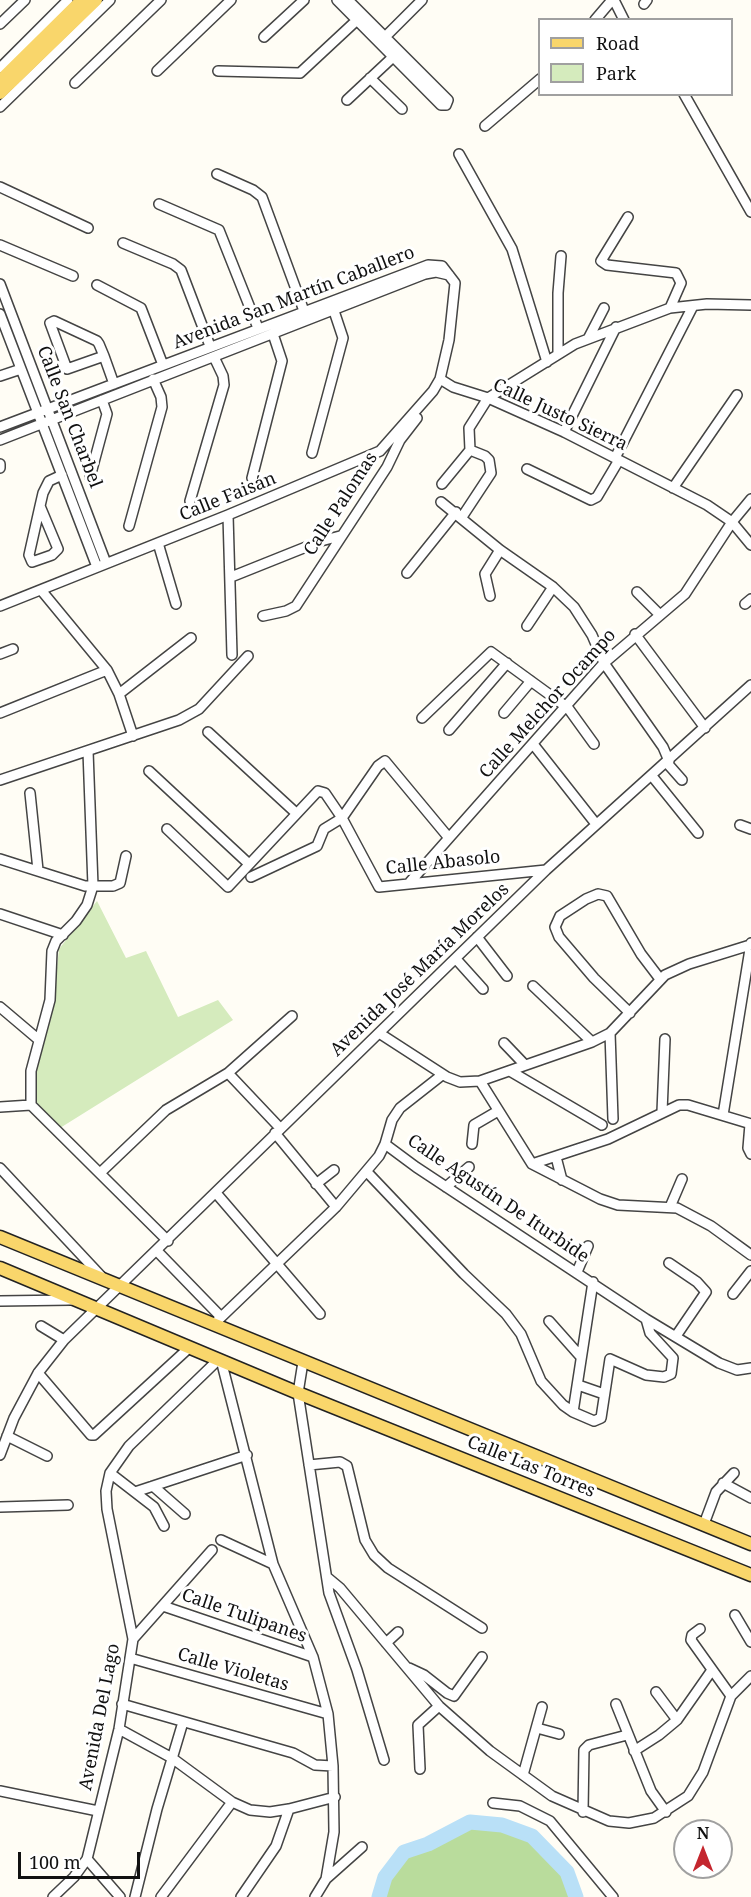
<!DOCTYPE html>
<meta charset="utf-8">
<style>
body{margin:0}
#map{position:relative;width:751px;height:1897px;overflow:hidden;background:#fffdf5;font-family:"Noto Serif",serif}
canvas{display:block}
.legend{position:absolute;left:538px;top:18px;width:195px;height:78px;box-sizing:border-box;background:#fff;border:2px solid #a0a0a0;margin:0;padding:8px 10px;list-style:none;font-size:18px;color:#111}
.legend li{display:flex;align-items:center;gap:12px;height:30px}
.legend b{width:30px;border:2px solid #a0a0a0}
.north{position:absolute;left:673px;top:1819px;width:60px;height:60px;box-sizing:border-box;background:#fff;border:2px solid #a0a0a0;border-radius:50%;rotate:0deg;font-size:16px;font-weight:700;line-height:24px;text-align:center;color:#111}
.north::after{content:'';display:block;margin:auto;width:21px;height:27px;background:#c4262e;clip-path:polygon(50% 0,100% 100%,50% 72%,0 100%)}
.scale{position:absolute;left:18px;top:1852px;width:122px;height:27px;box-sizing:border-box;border:3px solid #111;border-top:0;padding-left:8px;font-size:18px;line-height:21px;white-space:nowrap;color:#111;-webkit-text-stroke:4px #fff;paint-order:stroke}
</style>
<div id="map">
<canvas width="751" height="1897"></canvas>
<ul class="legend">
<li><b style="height:8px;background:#f9d66b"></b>Road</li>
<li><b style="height:16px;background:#d5ebbd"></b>Park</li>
</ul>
<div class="north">N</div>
<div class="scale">100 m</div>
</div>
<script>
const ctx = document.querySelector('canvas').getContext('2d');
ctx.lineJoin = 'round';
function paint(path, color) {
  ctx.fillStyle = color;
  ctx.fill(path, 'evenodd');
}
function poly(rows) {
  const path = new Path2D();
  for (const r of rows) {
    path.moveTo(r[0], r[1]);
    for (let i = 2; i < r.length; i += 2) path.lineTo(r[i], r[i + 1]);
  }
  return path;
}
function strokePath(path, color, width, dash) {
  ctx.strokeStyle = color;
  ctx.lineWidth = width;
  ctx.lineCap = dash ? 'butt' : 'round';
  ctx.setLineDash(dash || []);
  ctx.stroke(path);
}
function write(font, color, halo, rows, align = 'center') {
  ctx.font = font + ' "Noto Serif",serif';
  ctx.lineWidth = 6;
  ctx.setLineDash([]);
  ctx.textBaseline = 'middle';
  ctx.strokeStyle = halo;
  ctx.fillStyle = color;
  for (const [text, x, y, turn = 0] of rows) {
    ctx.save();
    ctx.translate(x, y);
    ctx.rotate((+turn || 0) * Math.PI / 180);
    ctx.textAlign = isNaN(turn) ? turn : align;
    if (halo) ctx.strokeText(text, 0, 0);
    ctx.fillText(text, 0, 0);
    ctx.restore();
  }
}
const green = poly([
 [97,901,126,958,146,951,178,1017,218,1000,233,1020,60,1128,36,1102,34,1077,53,1005,59,949]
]);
const forest = poly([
 [470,1822,502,1825,532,1836,567,1872,576,1897,379,1897,385,1877,404,1852,428,1844]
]);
const river = poly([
 [379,1897,385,1877,404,1852,428,1844,470,1822,502,1825,532,1836,567,1872,576,1897]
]);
const minor = poly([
 [337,0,441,105,446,105,448,100,348,0],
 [614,0,624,20],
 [644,4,647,0],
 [595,20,612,0],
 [0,24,25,0],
 [264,37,304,0],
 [385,37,422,0],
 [0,68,68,0],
 [157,71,231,0],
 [218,71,300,73,357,20],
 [370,78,402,109],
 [75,83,161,0],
 [684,94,751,212],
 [347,100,393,57],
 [0,107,110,0],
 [485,126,540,79],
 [459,154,512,249,547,362],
 [217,174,253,190,262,197,304,311],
 [0,187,88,228],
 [159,204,219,230,258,328],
 [628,217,601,261,607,265,676,273,681,283,670,308],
 [123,243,173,264,181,270,210,346],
 [0,245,73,276],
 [0,284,106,563],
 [97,285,141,308,163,365],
 [0,314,97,567],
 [589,337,604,308],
 [558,354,558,293,561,256],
 [104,356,67,369,50,323,54,321,97,341,99,344,104,356,114,384],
 [0,376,21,369],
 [440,379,453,387,488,398,564,432,707,505,732,522,751,545],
 [0,427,428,265,442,266,455,283,449,340,440,379,433,391,380,451,228,515,0,606],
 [564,432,616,327],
 [0,440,425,274,436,272,449,275],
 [312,453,343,338,334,311],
 [615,458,693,306],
 [0,464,0,468],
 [527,469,591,500,597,497,619,460],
 [90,477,107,414,102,400],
 [252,478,282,361,273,334],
 [442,484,470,450,469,428,488,398,575,344,670,308,707,304,751,305],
 [673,488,737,395],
 [190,501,224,385,223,376,214,357],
 [441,502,500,550,553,587,574,607,592,635,604,663,663,747,669,761],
 [40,506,58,549,52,555,32,562,29,555,40,506,43,493,49,481,62,475],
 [228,515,232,655],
 [462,517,491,473,489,460,485,456,470,450],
 [129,526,162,407,161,397,153,379],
 [158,543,176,604],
 [407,573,456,512],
 [231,577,321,541,340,536],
 [41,590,107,670,119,694,133,736],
 [637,592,660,615],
 [490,596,485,574,500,550],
 [745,604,751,599],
 [263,616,286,611,296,606,387,467,400,440,417,418],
 [527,626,553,587],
 [635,634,705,728],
 [0,654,13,649],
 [119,694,191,638],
 [0,713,107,670],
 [504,713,531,681],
 [422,718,491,652,568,708,594,744],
 [449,730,507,663],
 [208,732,296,813],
 [533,744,596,824],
 [88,751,93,886,87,905,76,921,56,941,52,951,50,1000,31,1071,31,1105,168,1241],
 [667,763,682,780],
 [149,771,249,864],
 [652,776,698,833],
 [0,780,179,720,199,709,248,656],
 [30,793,38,870],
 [740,825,751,829],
 [167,829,228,887,318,791,325,793,342,818,379,887,546,870],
 [0,859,85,886,113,886,120,883,126,856],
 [251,877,317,846,324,829,342,818,378,766,385,761,449,838],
 [410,882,604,663,685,594,732,522,751,499],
 [0,914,63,935],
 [477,937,507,976],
 [456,959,483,989],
 [533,986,592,1042],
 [0,1007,39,1040],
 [630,1013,594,978,559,937,555,927,560,916,586,899,598,894,607,896,641,954,660,979],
 [379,1033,447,1077,460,1082,480,1081,592,1042,610,1033,665,975,689,964,750,945],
 [610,1033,613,1119],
 [504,1043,525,1065],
 [510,1071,602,1125],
 [228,1073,280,1128],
 [480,1081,532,1164,600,1199,618,1205,677,1208,711,1226,751,1255],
 [0,1107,31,1105],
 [662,1112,665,1039],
 [723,1115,751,943],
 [750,1124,748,1148,751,1154],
 [275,1133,336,1207],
 [385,1144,416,1167,646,1319,719,1363,737,1370,751,1368],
 [472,1144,474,1125,498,1111],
 [556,1157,562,1180],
 [532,1164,608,1139,679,1105,688,1105,751,1124],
 [0,1168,101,1276],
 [367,1172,464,1274,506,1314,521,1334,541,1381,563,1405,573,1412,594,1421,601,1418,610,1359,646,1375,664,1377,671,1374,673,1358,650,1333,646,1319],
 [100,1173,166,1110,228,1073,292,1016],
 [316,1184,334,1170],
 [446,1187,469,1167],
 [216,1193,320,1314],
 [670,1207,682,1179],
 [157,1251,221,1317],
 [669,1263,697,1282,706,1292,676,1336],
 [577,1272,588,1246],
 [733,1294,751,1271],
 [0,1301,71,1300],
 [549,1321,581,1357],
 [213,1325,336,1207,379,1156,385,1144,392,1120,400,1108,442,1075],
 [41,1326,64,1340],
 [221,1360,273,1564,313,1657,328,1714,333,1766,334,1832,326,1879,315,1897],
 [303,1362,298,1393,329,1593,357,1670,384,1760],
 [38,1373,91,1435,94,1435,190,1347],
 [578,1385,604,1394],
 [573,1412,593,1282],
 [7,1436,47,1456],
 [0,1455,14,1418,38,1373,64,1340,546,870,751,685],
 [309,1465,340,1462,347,1466,365,1540,374,1555,388,1568,482,1628],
 [110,1473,154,1507,164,1526],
 [723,1483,751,1498],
 [153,1486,185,1514],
 [135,1492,247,1455],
 [0,1507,68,1505],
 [704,1524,716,1492,734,1473],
 [221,1540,273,1564],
 [328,1578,340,1588,439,1706,490,1751,552,1796,609,1821,629,1823,654,1818,688,1796,703,1772,731,1696,751,1676],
 [163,1606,313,1657],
 [735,1615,751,1642],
 [700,1629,692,1635,691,1640,731,1696],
 [133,1639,212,1550],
 [386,1643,398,1632],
 [130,1658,328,1714],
 [409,1668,424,1675,447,1693,454,1696,482,1657],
 [656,1692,677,1720],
 [122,1704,293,1753,315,1765,333,1766],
 [616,1704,651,1791,666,1812],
 [537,1728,559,1734],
 [119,1729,172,1758,232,1802,250,1810,270,1812,289,1809,335,1797],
 [634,1751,659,1735,677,1720,712,1670],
 [420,1769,418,1725,439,1706],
 [523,1775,542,1707],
 [0,1791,98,1811],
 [493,1803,520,1806,550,1821,613,1897],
 [583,1812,584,1750,589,1745,627,1735],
 [87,1859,120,1897],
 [326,1879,362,1847],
 [53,1897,74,1877,87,1859,119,1729,133,1639,107,1509,106,1491,110,1473,129,1446,219,1359],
 [135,1897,157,1809,183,1722],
 [161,1897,232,1802],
 [241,1897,276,1846,289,1809]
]);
const major = poly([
 [0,81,82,0],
 [0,93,96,0],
 [0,1237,751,1544],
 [0,1268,298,1393,751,1575]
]);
const streetNames = [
 ["Avenida San Martín Caballero",294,298,-21],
 ["Calle Justo Sierra",560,415,25],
 ["Calle San Charbel",69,417,69],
 ["Calle Faisán",228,497,-22],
 ["Calle Palomas",341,504,-57],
 ["Calle Melchor Ocampo",548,704,-48],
 ["Calle Abasolo",443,863,-6],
 ["Avenida José María Morelos",420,970,-44],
 ["Calle Agustín De Iturbide",498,1199,34],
 ["Calle Las Torres",531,1467,22],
 ["Calle Tulipanes",244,1616,19],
 ["Calle Violetas",233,1670,16],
 ["Avenida Del Lago",100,1717,-79]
];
paint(green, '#d5ebbd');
paint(forest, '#b9dc9c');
strokePath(river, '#b9e0f7', 15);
strokePath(minor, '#444', 12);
strokePath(major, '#222', 15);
strokePath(minor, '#fff', 9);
strokePath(major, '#f9d66b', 12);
write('18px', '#111', '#fff', streetNames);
</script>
